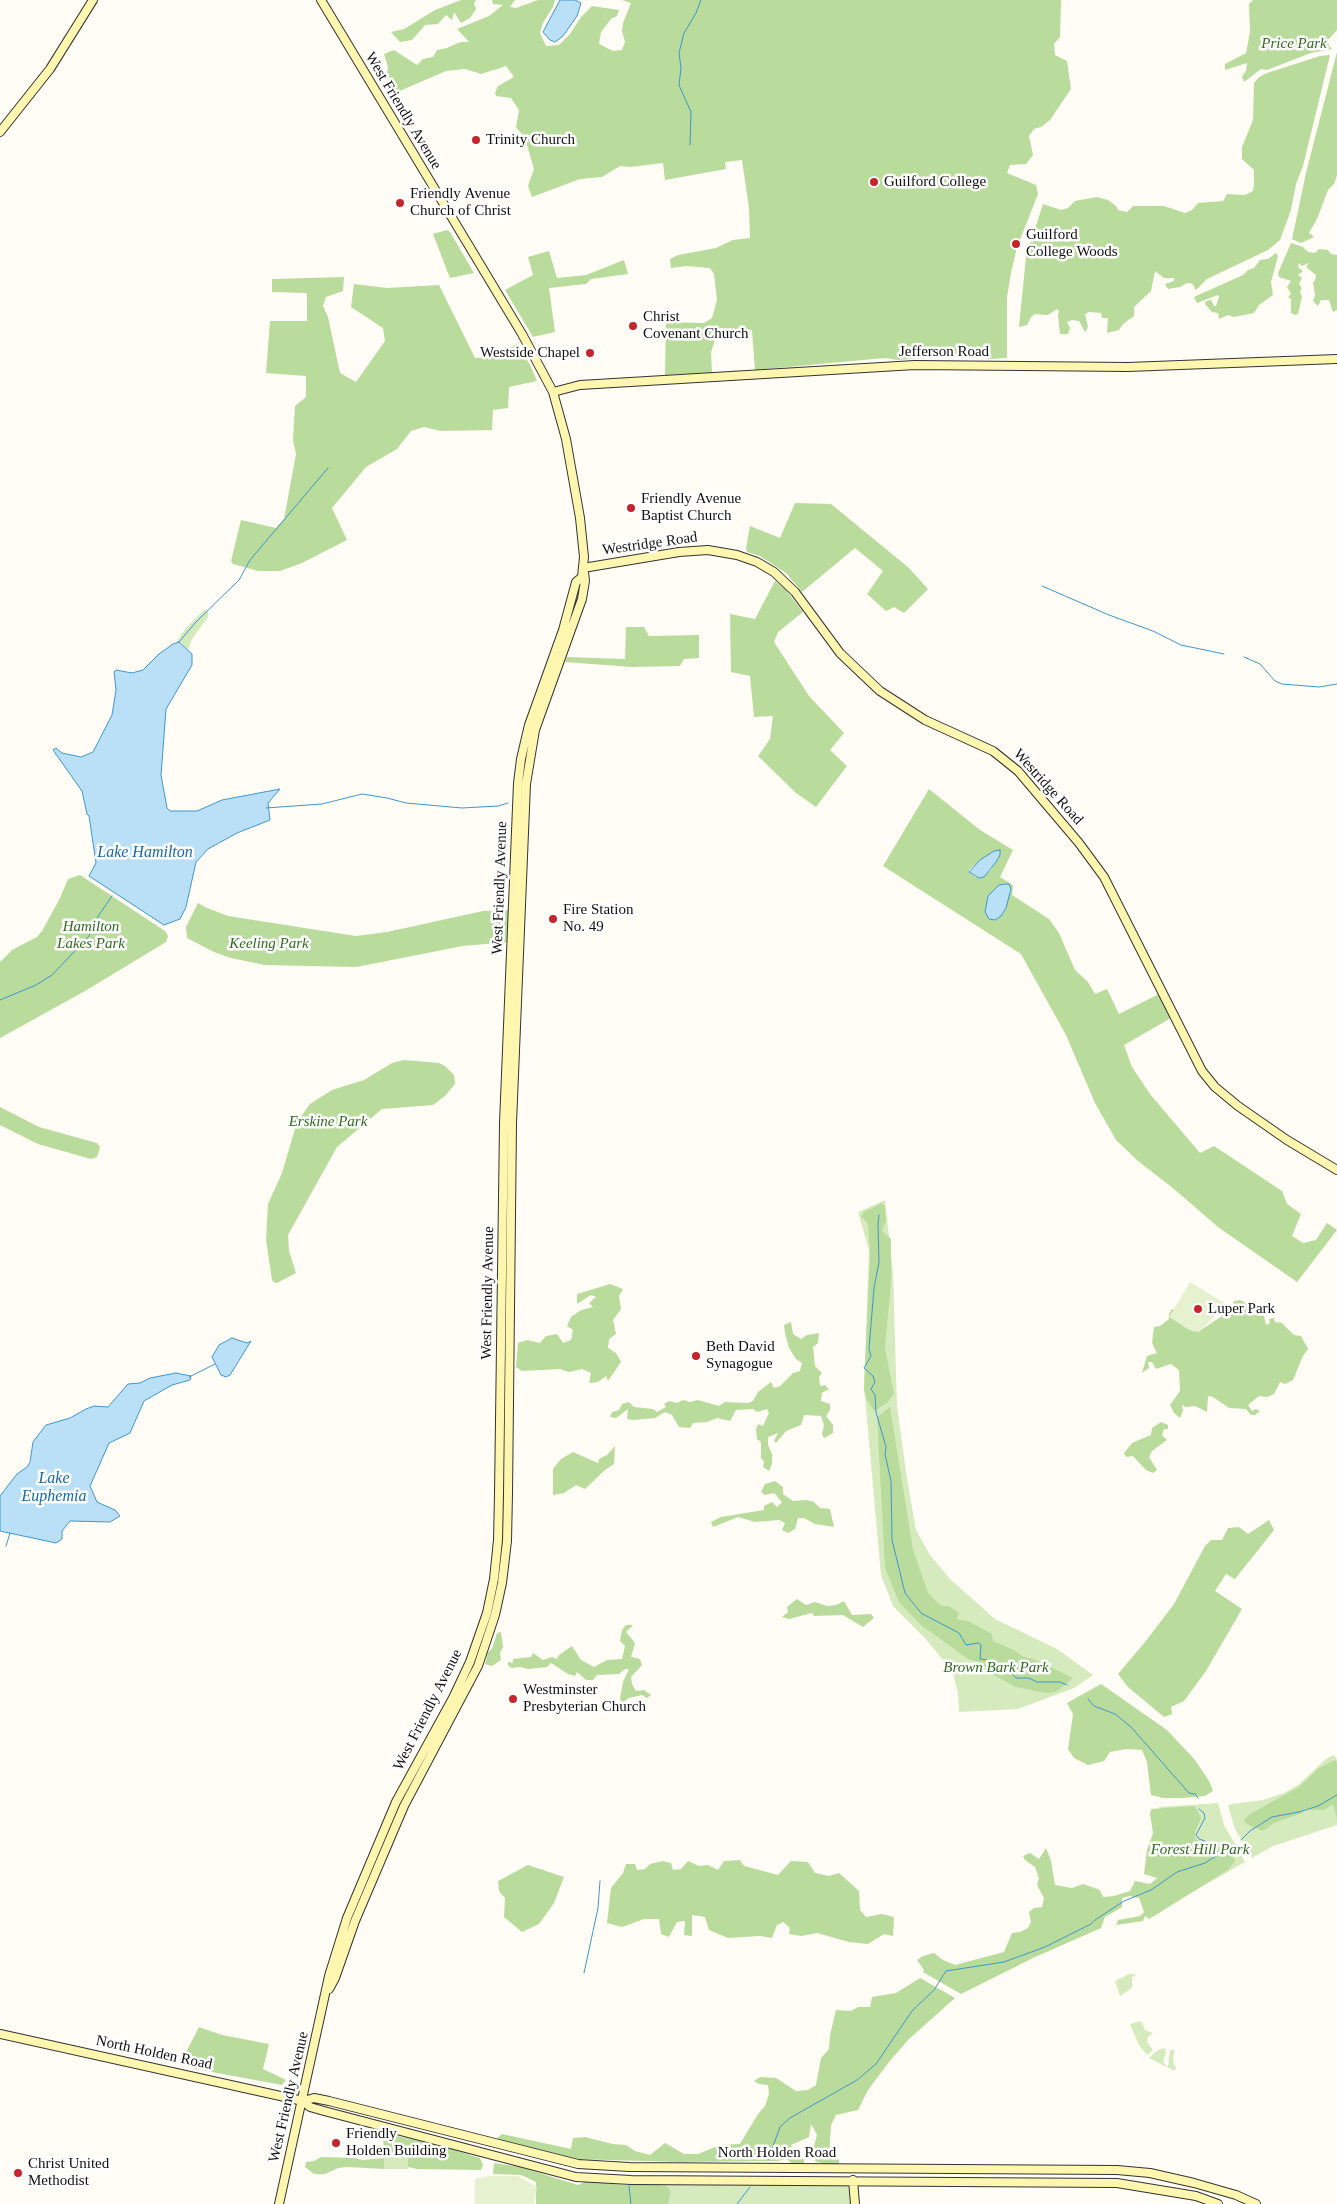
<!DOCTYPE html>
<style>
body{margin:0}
canvas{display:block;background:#fffdf5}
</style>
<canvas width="1337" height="2204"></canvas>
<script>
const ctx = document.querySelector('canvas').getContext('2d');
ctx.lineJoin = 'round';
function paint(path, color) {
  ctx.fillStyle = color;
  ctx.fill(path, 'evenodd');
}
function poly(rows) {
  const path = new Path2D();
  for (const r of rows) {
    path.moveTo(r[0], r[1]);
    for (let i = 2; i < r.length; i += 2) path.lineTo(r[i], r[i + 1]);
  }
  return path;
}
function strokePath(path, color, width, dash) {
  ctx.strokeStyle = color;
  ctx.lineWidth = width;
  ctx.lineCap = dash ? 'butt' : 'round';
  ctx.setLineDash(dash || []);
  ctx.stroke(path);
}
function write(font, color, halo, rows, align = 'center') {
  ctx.font = font + ' Georgia,serif';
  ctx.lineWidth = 5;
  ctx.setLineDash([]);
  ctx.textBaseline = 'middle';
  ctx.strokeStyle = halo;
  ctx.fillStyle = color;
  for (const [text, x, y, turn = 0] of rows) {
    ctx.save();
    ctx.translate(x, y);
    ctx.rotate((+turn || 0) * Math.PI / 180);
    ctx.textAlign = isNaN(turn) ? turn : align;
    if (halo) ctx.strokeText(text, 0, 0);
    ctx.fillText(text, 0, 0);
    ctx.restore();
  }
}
const green = poly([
 [204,610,208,611,208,617,192,639,188,650,180,642,176,643,185,629],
 [885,1200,893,1273,897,1406,907,1479,916,1530,930,1555,949,1578,995,1619,1057,1649,1093,1675,1074,1688,1018,1709,959,1712,958,1692,952,1671,925,1638,893,1606,881,1575,864,1386,869,1250,858,1212],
 [1334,1755,1337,1760,1337,1825,1273,1846,1252,1858,1235,1829,1228,1806,1231,1804,1263,1800,1284,1793,1298,1785,1326,1759],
 [1218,1803,1224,1825,1245,1862,1179,1900,1159,1807],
 [1129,1974,1134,1974,1135,1976,1132,1977,1132,1988,1120,1996,1115,1981],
 [1141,2021,1145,2030,1153,2033,1148,2037,1147,2042,1153,2050,1147,2055,1139,2045,1130,2024],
 [1165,2048,1166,2053,1163,2062,1168,2067,1170,2050,1174,2050,1173,2059,1174,2065,1176,2067,1175,2071,1149,2058,1158,2050],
 [384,2154,408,2154,408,2169,384,2169],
 [631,2183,845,2184,850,2187,852,2204,633,2204]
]);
const forest = poly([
 [461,0,476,0,474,4,476,9,470,18,461,23,454,12,452,20,446,15,438,24,425,25,412,40,400,42,391,32,404,29,435,10],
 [492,0,515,0,510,7,516,8,538,0,555,0,553,7,543,23,540,33,546,46,559,45,570,34,581,17,592,6,619,10,617,16,611,19,601,32,599,44,613,51,622,50,625,42,622,31,623,23,631,3,622,0,1061,0,1060,37,1054,44,1055,55,1067,61,1071,89,1050,120,1041,127,1034,129,1029,136,1033,155,1026,164,1010,165,1007,173,1036,185,1038,194,1017,247,1011,273,1007,297,1007,358,989,359,967,355,898,360,885,358,755,370,752,330,719,328,711,352,712,373,665,375,666,322,704,323,712,318,717,300,714,274,710,268,686,266,671,268,670,259,678,255,716,248,733,240,750,238,749,208,742,160,725,162,726,169,665,180,663,163,630,167,620,166,602,177,580,179,532,197,528,186,534,169,525,138,516,127,519,110,511,98,496,96,495,93,498,86,514,77,506,66,481,74,465,69,446,71,395,93,386,78,388,67,384,54,394,50,417,65,423,59,433,57,437,50,447,48,460,42,469,42,457,29,489,16,503,5,493,4],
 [1253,0,1337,0,1337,30,1328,40,1329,46,1332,49,1311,53,1267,70,1261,69,1244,82,1242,77,1246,71,1247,63,1225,70,1225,64,1246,53,1250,32,1249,4],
 [1337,52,1337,175,1334,184,1328,190,1317,219,1309,233,1314,237,1301,243,1292,239,1306,173],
 [1330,55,1303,166,1296,184,1291,210,1280,240,1268,250,1207,279,1196,290,1192,283,1187,283,1180,287,1168,289,1165,284,1174,281,1174,278,1164,278,1155,271,1151,291,1134,307,1134,316,1123,324,1119,330,1107,333,1108,318,1102,318,1101,313,1089,312,1085,314,1088,327,1085,332,1079,321,1072,320,1067,322,1070,328,1068,334,1060,334,1058,316,1059,311,1057,309,1048,315,1035,314,1031,317,1027,325,1019,327,1026,257,1043,204,1061,210,1068,208,1075,201,1097,197,1108,200,1116,206,1118,210,1127,212,1133,206,1164,206,1185,213,1192,210,1198,203,1223,201,1227,194,1245,195,1253,191,1254,184,1254,170,1242,159,1242,147,1253,120,1254,83,1259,77,1267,73,1320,56],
 [447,230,450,232,474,273,450,278,433,234],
 [1291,243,1303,247,1308,252,1315,253,1319,249,1328,250,1331,254,1337,255,1337,310,1333,312,1329,300,1321,300,1318,306,1313,301,1315,296,1313,282,1315,281,1316,275,1306,267,1309,263,1302,266,1299,263,1298,267,1303,271,1298,275,1302,278,1299,284,1302,288,1300,292,1302,297,1300,305,1298,314,1295,315,1291,313,1291,299,1288,297,1291,294,1287,287,1291,281,1279,277,1278,273],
 [549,251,557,278,586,275,624,260,628,274,591,279,586,284,549,288,555,332,533,337,505,290,533,275,528,257],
 [1276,253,1278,256,1271,282,1273,295,1259,305,1254,313,1234,317,1228,315,1219,319,1218,313,1212,312,1205,304,1206,301,1211,300,1214,306,1216,306,1219,297,1218,295,1197,303,1194,297,1243,275,1248,270,1254,268,1260,260,1268,259],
 [344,277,343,291,326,297,323,306,328,317,340,373,356,382,385,341,383,328,351,307,354,284,387,288,439,285,475,358,493,357,517,344,530,365,537,381,509,387,508,408,493,410,492,430,441,431,424,427,411,431,397,449,366,467,332,508,347,540,302,563,280,571,258,571,233,564,231,561,241,520,276,528,284,519,296,454,293,440,295,406,306,397,306,376,266,373,270,321,307,321,307,293,272,292,272,279],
 [795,503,831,504,909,568,928,589,904,613,894,607,886,611,867,594,883,571,855,548,802,592,786,573,760,556,747,552,746,548,750,526,780,538],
 [775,581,785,589,803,612,778,632,774,642,809,696,844,733,830,750,847,766,816,807,796,793,758,756,770,739,773,716,754,717,750,676,731,672,730,614,755,619],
 [626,627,644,627,649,636,699,635,699,658,684,659,680,666,632,667,565,662,567,657,625,659],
 [929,789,980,830,1013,850,1000,877,1013,885,1012,895,1049,919,1059,933,1075,970,1088,982,1095,994,1107,989,1119,1014,1159,994,1171,1018,1124,1045,1132,1067,1150,1094,1200,1153,1214,1146,1282,1191,1287,1204,1301,1214,1292,1236,1303,1243,1316,1240,1327,1223,1337,1230,1297,1282,1218,1227,1174,1189,1138,1161,1116,1140,1095,1103,1066,1035,1021,954,883,866],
 [1000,855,990,871,979,878,971,874,969,870,980,860],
 [80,875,165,931,168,936,166,942,85,991,0,1038,0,962,12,950,37,937,42,931,59,900,68,879],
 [198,903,207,908,228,916,356,936,387,932,483,911,508,910,508,942,463,946,356,967,265,965,231,958,214,952,187,938,186,927],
 [404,1060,439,1063,445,1066,454,1075,455,1084,445,1096,433,1105,382,1109,337,1147,288,1235,289,1251,296,1273,277,1283,274,1282,272,1280,266,1240,268,1204,282,1173,297,1122,310,1104,332,1090,364,1080,392,1063],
 [0,1107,39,1127,97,1143,100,1147,97,1157,91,1159,38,1144,0,1125],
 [882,1203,885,1207,886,1221,882,1231,891,1239,891,1283,885,1348,894,1394,887,1403,874,1411,867,1400,864,1390,870,1254,868,1224,861,1216,864,1212],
 [610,1284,623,1289,619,1296,621,1309,613,1320,616,1334,609,1339,608,1348,616,1353,621,1362,608,1381,606,1376,598,1382,589,1383,591,1373,582,1369,569,1372,560,1369,522,1371,516,1367,518,1343,527,1340,540,1343,546,1336,557,1334,563,1343,571,1340,573,1330,567,1326,571,1317,581,1310,593,1307,589,1303,596,1297,591,1295,577,1304,577,1294],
 [1240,1300,1259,1310,1264,1316,1266,1325,1270,1323,1269,1319,1274,1318,1275,1322,1282,1323,1294,1335,1301,1336,1308,1349,1303,1356,1293,1380,1285,1384,1280,1382,1274,1394,1267,1397,1259,1396,1248,1405,1252,1411,1256,1409,1260,1411,1255,1415,1251,1415,1246,1409,1229,1408,1213,1397,1208,1396,1207,1412,1195,1406,1186,1407,1182,1405,1183,1411,1180,1418,1174,1413,1170,1405,1180,1391,1179,1370,1171,1364,1156,1369,1152,1362,1148,1362,1149,1368,1142,1373,1147,1356,1157,1353,1152,1343,1154,1327,1160,1326,1169,1319,1169,1314,1172,1309,1177,1310,1185,1321,1183,1326,1190,1330,1201,1330,1222,1316,1224,1311,1232,1307,1234,1301],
 [791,1322,793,1334,801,1339,807,1335,819,1333,818,1343,813,1347,815,1366,822,1373,819,1377,820,1386,825,1385,829,1389,822,1393,821,1401,830,1404,830,1410,826,1416,833,1425,833,1433,824,1438,822,1434,824,1425,821,1416,804,1415,801,1425,786,1431,776,1443,774,1441,778,1433,768,1437,768,1445,772,1454,772,1464,769,1471,763,1467,764,1462,761,1458,761,1442,757,1439,756,1429,758,1424,763,1426,769,1413,767,1409,757,1412,753,1409,736,1410,730,1421,717,1418,707,1422,693,1423,690,1428,679,1427,672,1415,665,1412,655,1418,633,1420,627,1419,628,1409,616,1418,610,1417,612,1412,619,1410,622,1404,629,1402,634,1407,653,1409,657,1412,666,1407,664,1404,669,1401,677,1403,683,1400,690,1402,698,1400,719,1406,725,1402,748,1403,753,1401,758,1392,771,1382,774,1388,780,1386,793,1373,800,1371,802,1363,796,1359,789,1348,785,1333,784,1325],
 [890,1407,913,1550,928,1593,941,1606,949,1606,959,1613,957,1619,968,1621,992,1634,993,1641,1014,1650,1022,1656,1036,1660,1073,1678,1056,1692,1046,1693,1016,1687,988,1672,981,1663,968,1659,922,1626,899,1602,885,1568,877,1417],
 [1161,1422,1168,1425,1168,1429,1164,1429,1162,1435,1167,1440,1152,1451,1149,1457,1157,1470,1153,1473,1146,1470,1133,1456,1126,1457,1124,1453,1132,1443,1151,1435,1152,1428],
 [615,1446,614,1464,605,1470,585,1489,576,1485,564,1493,553,1495,553,1469,561,1459,573,1452,598,1463,599,1459,607,1455],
 [775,1481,783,1487,783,1494,793,1501,806,1500,814,1502,820,1508,830,1509,834,1527,815,1524,804,1518,798,1518,795,1529,788,1533,782,1530,785,1523,779,1520,755,1522,738,1517,713,1527,711,1522,721,1517,764,1510,764,1506,772,1502,777,1507,782,1502,774,1493,765,1495,761,1492,765,1484],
 [1269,1520,1274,1530,1235,1579,1226,1574,1215,1591,1242,1609,1206,1671,1184,1701,1171,1707,1172,1714,1164,1717,1128,1687,1118,1674,1145,1642,1174,1604,1205,1546,1211,1540,1222,1540,1228,1528,1239,1527,1248,1534],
 [797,1599,806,1605,815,1602,827,1606,836,1605,844,1601,852,1615,871,1614,874,1618,863,1627,843,1615,814,1616,812,1613,789,1619,782,1617,788,1612,787,1607],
 [626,1625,633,1625,626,1632,635,1643,631,1657,640,1659,642,1665,631,1677,632,1684,636,1691,644,1690,651,1695,647,1698,642,1695,629,1698,622,1703,620,1699,623,1682,629,1669,625,1669,619,1674,597,1675,593,1680,586,1680,577,1672,575,1676,568,1674,551,1663,547,1667,528,1669,520,1667,511,1668,508,1665,508,1662,513,1663,513,1659,531,1657,533,1653,543,1660,552,1657,557,1659,559,1655,572,1646,581,1660,594,1667,607,1660,622,1659,625,1646,620,1641,622,1630],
 [501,1632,503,1647,500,1653,501,1660,492,1666,485,1664,488,1652,492,1649,497,1633],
 [1101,1684,1167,1730,1195,1760,1209,1781,1213,1791,1205,1796,1183,1798,1163,1798,1151,1795,1147,1762,1142,1750,1126,1749,1110,1752,1104,1761,1088,1765,1074,1758,1068,1749,1073,1714,1067,1703],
 [1335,1760,1337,1763,1337,1819,1333,1804,1324,1810,1311,1810,1306,1808,1302,1813,1274,1823,1263,1831,1246,1824,1244,1820,1250,1814,1299,1787,1319,1768],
 [1195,1806,1201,1818,1195,1832,1195,1839,1214,1849,1225,1848,1232,1854,1235,1861,1229,1869,1159,1913,1149,1919,1145,1916,1143,1921,1116,1925,1118,1920,1140,1916,1144,1912,1139,1898,1130,1896,1122,1898,1122,1907,1105,1917,1101,1928,1033,1958,961,1994,923,1972,924,1970,917,1960,923,1956,934,1953,943,1960,955,1965,1004,1952,1012,1933,1020,1932,1028,1928,1031,1922,1029,1912,1034,1908,1042,1907,1044,1898,1037,1885,1039,1878,1035,1867,1025,1860,1023,1856,1030,1853,1039,1859,1046,1848,1051,1861,1055,1885,1072,1888,1083,1884,1100,1890,1103,1897,1114,1896,1130,1891,1135,1881,1150,1884,1157,1878,1144,1874,1147,1850,1153,1833,1150,1814,1151,1809],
 [740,1860,744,1866,778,1875,791,1861,808,1862,815,1873,829,1876,839,1873,859,1891,860,1910,866,1917,882,1914,894,1917,893,1936,884,1934,868,1944,849,1942,817,1933,801,1936,789,1934,790,1928,783,1922,777,1925,772,1938,760,1936,728,1938,709,1930,705,1917,692,1915,692,1936,684,1935,685,1921,677,1922,669,1937,661,1934,659,1919,644,1919,622,1927,607,1923,611,1888,623,1873,626,1864,635,1864,637,1870,645,1869,650,1864,663,1861,671,1863,673,1870,681,1869,688,1861,699,1866,708,1865,718,1870,724,1861],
 [528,1865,564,1877,554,1903,539,1924,522,1932,504,1917,505,1898,499,1891,498,1881],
 [920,1978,955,1998,909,2039,889,2062,868,2090,858,2110,836,2115,831,2125,829,2157,839,2160,839,2164,827,2165,815,2161,814,2146,817,2135,811,2124,809,2137,791,2145,794,2155,804,2158,804,2163,791,2163,787,2159,777,2161,680,2162,573,2159,510,2143,497,2138,502,2134,571,2149,573,2138,585,2137,613,2144,626,2145,635,2151,650,2155,665,2143,684,2154,698,2154,720,2145,740,2144,758,2114,765,2106,769,2094,768,2085,759,2084,754,2081,760,2077,776,2078,796,2091,808,2090,816,2085,821,2058,829,2049,830,2035,836,2010,851,2011,858,2007,870,2007,872,1997,896,1993],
 [199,2027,222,2035,269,2044,263,2069,286,2080,282,2085,196,2069,181,2062],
 [383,2133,442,2146,470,2155,480,2158,483,2165,481,2170,417,2169,408,2167,408,2154,384,2154],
 [321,2157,355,2158,362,2160,384,2158,384,2169,347,2167,338,2168,325,2174,314,2174,305,2167,306,2162,314,2161],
 [494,2163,520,2167,578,2185,587,2181,623,2185,658,2185,666,2186,671,2191,668,2204,536,2204,536,2182,521,2175,493,2174]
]);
const pitch = poly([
 [1190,1282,1226,1304,1199,1332,1192,1331,1169,1317],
 [489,2176,518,2176,537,2187,534,2204,475,2204,475,2179]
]);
const water = poly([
 [560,0,575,0,581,3,577,16,563,36,555,42,550,40,543,32,560,0],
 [179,642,192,654,192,665,166,709,161,775,167,808,170,811,197,811,222,800,280,789,268,803,270,820,237,833,208,849,196,862,186,907,180,919,164,925,89,876,96,863,89,816,87,814,82,791,53,750,56,748,62,753,81,757,93,752,112,715,116,690,114,672,116,670,132,673,143,670,159,654,173,644,179,642],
 [1000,850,1000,855,996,862,984,877,979,878,969,872,980,860,994,851,1000,850],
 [1006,884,1009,884,1011,889,1006,908,1001,916,995,920,989,919,985,912,988,896,999,885,1006,884],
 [232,1338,247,1343,251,1341,230,1375,226,1377,221,1375,212,1357,219,1345,232,1338],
 [176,1373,191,1376,190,1380,172,1385,144,1401,130,1433,109,1443,90,1486,97,1502,115,1510,120,1516,110,1522,70,1521,62,1531,62,1539,56,1543,0,1531,0,1496,17,1474,27,1467,30,1462,33,1442,46,1425,70,1418,86,1409,94,1406,108,1407,128,1384,140,1383,150,1378,176,1373]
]);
const stream = poly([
 [690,145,691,112,679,85,681,68,679,53,684,33,696,13,701,0],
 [1042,586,1109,615,1153,631,1181,645,1224,654],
 [179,642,196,622,239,580,250,560,328,468],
 [1244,657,1260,664,1275,681,1282,684,1319,687,1337,684],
 [266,808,322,804,362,794,387,798,406,803,462,808,498,806,508,803],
 [0,1000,36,985,52,975,89,936,99,915,112,896],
 [879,1215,878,1224,879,1262,874,1288,869,1349,871,1356,864,1368,873,1376,875,1382,871,1389,875,1395,876,1412,886,1447,885,1454,891,1481,892,1540,905,1593,921,1613,959,1633,966,1645,978,1643,981,1645,980,1659,996,1661,998,1669,1009,1670,1016,1678,1029,1678,1037,1682,1060,1682,1067,1685],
 [189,1377,215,1364],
 [6,1546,10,1533],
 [1088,1699,1094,1706,1115,1714,1131,1727,1189,1793,1195,1794,1198,1798],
 [1199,1809,1204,1813,1205,1818,1196,1835,1199,1839,1205,1841,1205,1848,1209,1851,1213,1853,1217,1851,1218,1855],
 [1241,1840,1250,1831,1272,1817,1299,1812,1318,1806,1337,1795],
 [584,1973,598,1908,600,1881],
 [768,2160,780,2127,790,2118,857,2080,876,2064,912,2011,934,1990,946,1971,1004,1962,1045,1947,1091,1924,1095,1920,1124,1901,1151,1890,1177,1872,1205,1863,1234,1845],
 [629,2186,631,2204],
 [737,2204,750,2187]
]);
const secondary = poly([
 [0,132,50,69,93,0],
 [553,392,580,385,915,365,1128,367,1337,359],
 [583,568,679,552,708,550,737,555,757,562,774,572,795,592,840,653,880,691,925,720,993,751,1018,771,1079,843,1104,877,1202,1071,1215,1087,1238,1106,1287,1140,1337,1170],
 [329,1989,335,1978,355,1921,404,1806,478,1666,495,1615,502,1583,507,1541,508,1494,512,1123,526,784,535,730,582,599,585,581,584,572],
 [0,2034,303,2101,310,2107,324,2111,576,2177,631,2180,1117,2183,1196,2196,1218,2204],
 [303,2101,314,2098,329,2101,578,2164,629,2167,1117,2170,1150,2173,1194,2183,1236,2195,1256,2204],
 [853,2180,855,2204],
 [279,2204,329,1976,347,1918,396,1802,453,1698,470,1662,487,1613,494,1579,498,1540,499,1494,504,1123,518,783,521,759,529,725,563,630,576,582,582,577,584,557,580,518,566,439,553,392,522,334,321,0]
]);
const markers = [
 [476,140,5,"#c4262e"],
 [874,182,5,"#c4262e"],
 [400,203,5,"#c4262e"],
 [1016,244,5,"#c4262e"],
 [633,326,5,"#c4262e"],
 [590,353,5,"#c4262e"],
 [631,508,5,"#c4262e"],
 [553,919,5,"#c4262e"],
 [1198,1309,5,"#c4262e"],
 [696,1356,5,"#c4262e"],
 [513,1699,5,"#c4262e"],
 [336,2143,5,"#c4262e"],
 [18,2173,5,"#c4262e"]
];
const parkNames = [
 ["Price Park",1294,44],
 ["Hamilton",91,927],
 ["Lakes Park",91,944],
 ["Keeling Park",269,944],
 ["Erskine Park",328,1122],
 ["Brown Bark Park",996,1668],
 ["Forest Hill Park",1200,1850]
];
const streetNames = [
 ["West Friendly Avenue",403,111,59],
 ["Jefferson Road",944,352],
 ["Westridge Road",650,544,-8],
 ["Westridge Road",1048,787,48],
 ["West Friendly Avenue",500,888,-88],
 ["West Friendly Avenue",488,1293,-89],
 ["West Friendly Avenue",428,1710,-63],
 ["North Holden Road",154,2053,12],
 ["West Friendly Avenue",289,2097,-77],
 ["North Holden Road",777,2153]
];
const poiNames = [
 ["Trinity Church",486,140],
 ["Guilford College",884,182],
 ["Friendly Avenue",410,194],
 ["Church of Christ",410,211],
 ["Guilford",1026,235],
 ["College Woods",1026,252],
 ["Christ",643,317],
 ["Covenant Church",643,334],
 ["Westside Chapel",580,353,"right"],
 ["Friendly Avenue",641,499],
 ["Baptist Church",641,516],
 ["Fire Station",563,910],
 ["No. 49",563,927],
 ["Luper Park",1208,1309],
 ["Beth David",706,1347],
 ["Synagogue",706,1364],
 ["Westminster",523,1690],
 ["Presbyterian Church",523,1707],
 ["Friendly",346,2134],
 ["Holden Building",346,2151],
 ["Christ United",28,2164],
 ["Methodist",28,2181]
];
const waterNames = [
 ["Lake Hamilton",145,853],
 ["Lake",54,1479],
 ["Euphemia",54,1497]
];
paint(green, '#d5ebbd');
paint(forest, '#b9dc9c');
paint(pitch, '#e6f2cf');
paint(water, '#b9e0f7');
strokePath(water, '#3f96cf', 1);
strokePath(stream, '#3f96cf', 1);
strokePath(secondary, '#333', 10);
strokePath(secondary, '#fff6b0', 8);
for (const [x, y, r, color] of markers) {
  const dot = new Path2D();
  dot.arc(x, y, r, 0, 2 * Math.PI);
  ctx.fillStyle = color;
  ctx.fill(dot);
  strokePath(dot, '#fff', 2);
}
write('italic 15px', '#2f6b1f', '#fff', parkNames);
write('15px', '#111', '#fff', streetNames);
write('15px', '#111', '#fff', poiNames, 'left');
write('italic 16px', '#1768a6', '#fff', waterNames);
</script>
